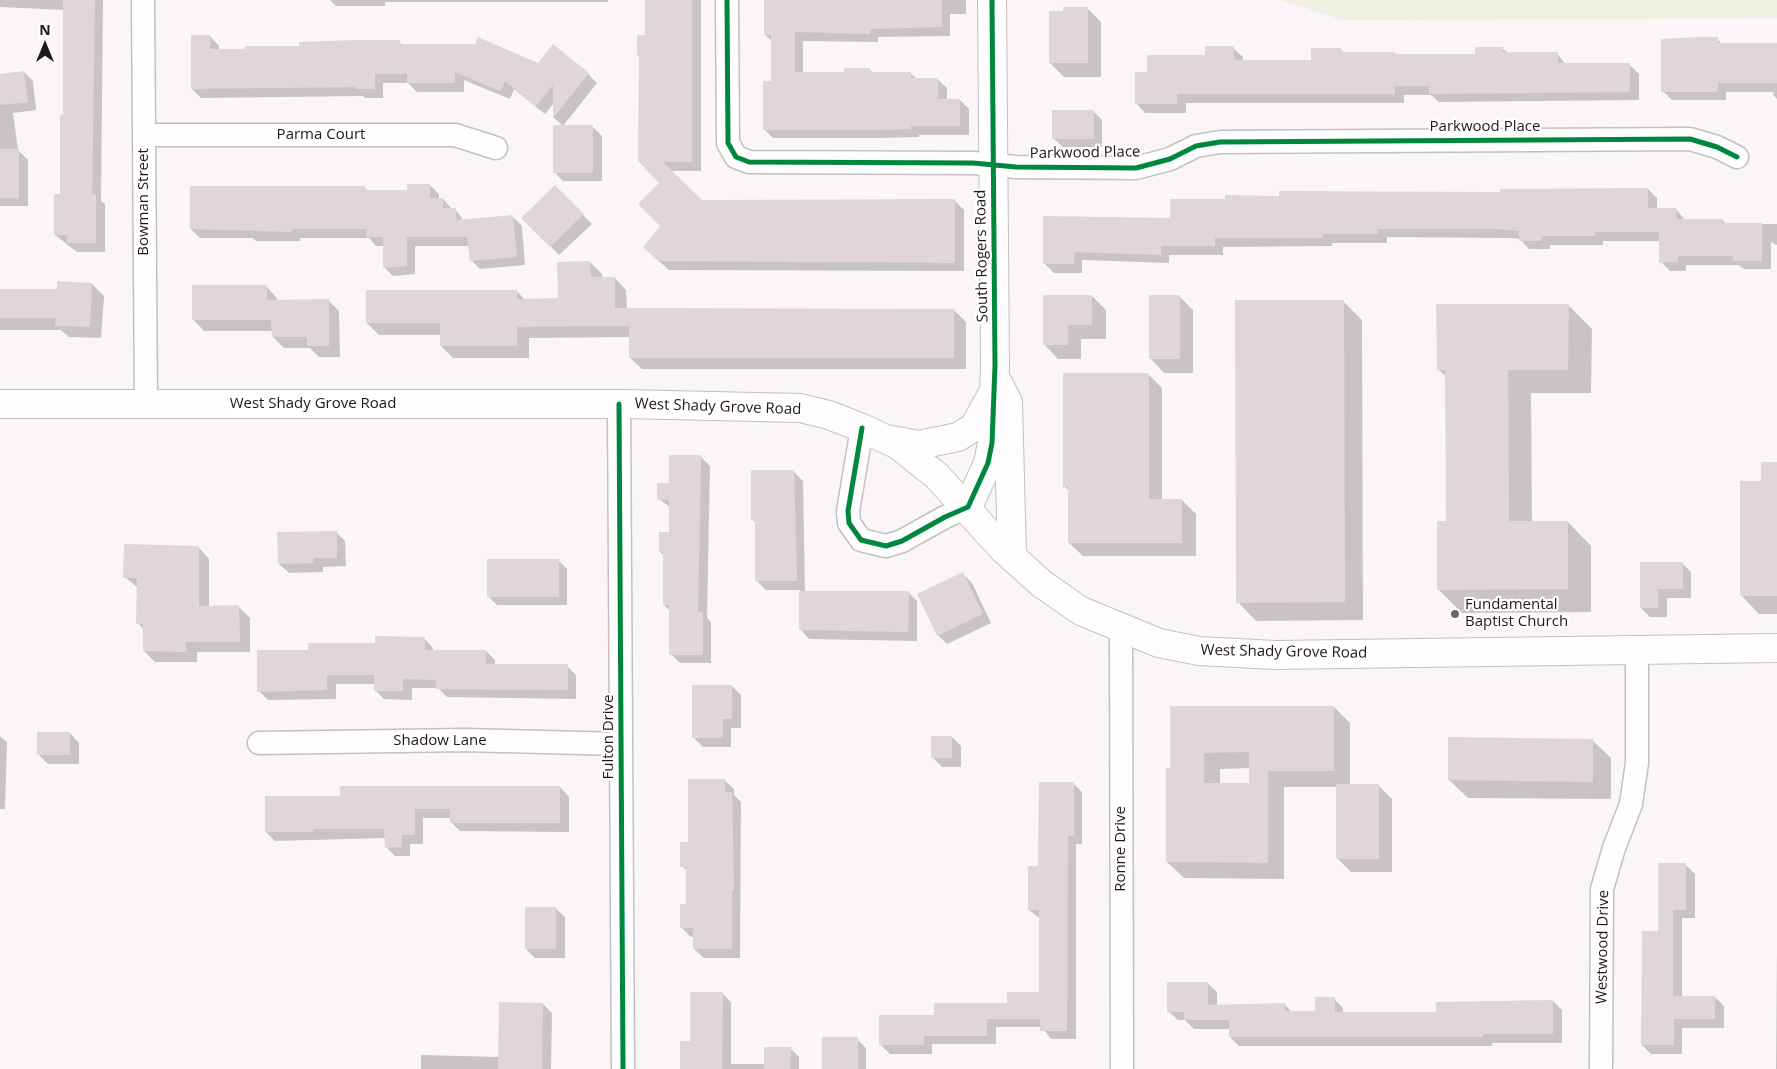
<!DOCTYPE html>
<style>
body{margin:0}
#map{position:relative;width:1777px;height:1069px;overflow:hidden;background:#faf6f7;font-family:"Open Sans",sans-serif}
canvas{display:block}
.north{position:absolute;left:20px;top:20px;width:50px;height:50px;-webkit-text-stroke:4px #fff;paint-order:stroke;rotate:0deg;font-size:14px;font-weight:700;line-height:20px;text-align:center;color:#23151b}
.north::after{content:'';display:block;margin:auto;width:18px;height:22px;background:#23151b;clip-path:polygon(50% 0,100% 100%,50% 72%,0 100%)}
</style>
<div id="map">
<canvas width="1777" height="1069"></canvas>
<div class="north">N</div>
</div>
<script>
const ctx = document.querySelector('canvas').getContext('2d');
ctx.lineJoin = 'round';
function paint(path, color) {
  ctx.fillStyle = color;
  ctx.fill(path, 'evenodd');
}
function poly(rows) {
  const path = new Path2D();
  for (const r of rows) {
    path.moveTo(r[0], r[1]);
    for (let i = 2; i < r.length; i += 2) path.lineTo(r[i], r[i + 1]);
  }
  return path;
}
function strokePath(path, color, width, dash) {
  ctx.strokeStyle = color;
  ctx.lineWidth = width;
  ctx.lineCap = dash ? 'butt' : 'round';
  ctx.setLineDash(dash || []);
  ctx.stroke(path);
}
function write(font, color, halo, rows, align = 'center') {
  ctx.font = font + ' "Open Sans",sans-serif';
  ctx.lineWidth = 4.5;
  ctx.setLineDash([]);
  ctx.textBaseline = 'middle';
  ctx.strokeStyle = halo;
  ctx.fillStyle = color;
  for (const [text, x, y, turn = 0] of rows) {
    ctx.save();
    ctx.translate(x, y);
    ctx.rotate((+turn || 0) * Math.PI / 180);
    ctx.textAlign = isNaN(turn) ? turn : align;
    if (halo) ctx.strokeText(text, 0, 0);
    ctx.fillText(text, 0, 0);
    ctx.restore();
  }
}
const green = poly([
 [1281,0,1777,0,1777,18,1342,20]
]);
const shadow = poly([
 [0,0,103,0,101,201,105,204,105,252,77,252,55,235,62,195,65,10,0,7],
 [330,0,608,0,608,2,385,2,385,6,336,6],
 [647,0,701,0,701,171,670,171,701,201,955,201,964,210,964,271,669,270,653,256,644,247,662,226,661,183,640,57,638,55,646,36],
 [765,0,966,0,966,14,950,14,950,36,878,37,878,42,803,41,803,73,845,73,869,69,873,73,910,73,917,79,937,79,947,88,947,100,960,100,969,109,969,135,919,135,919,137,879,138,773,138,764,129,772,82,772,41,765,35],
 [1087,8,1101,22,1101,77,1064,77,1050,63,1064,12],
 [210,36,219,46,219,51,399,42,403,45,538,64,588,74,597,83,563,126,554,118,554,103,545,114,514,89,510,99,464,80,464,92,417,92,408,83,383,83,383,98,365,98,363,96,201,98,192,89],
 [1717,39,1723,45,1777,51,1777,99,1773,95,1774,92,1726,92,1726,100,1672,100,1663,91],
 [1233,48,1243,57,1243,62,1312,62,1340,49,1344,53,1394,53,1397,55,1476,55,1503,49,1508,53,1557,53,1566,65,1630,65,1639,74,1639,100,1439,102,1431,95,1404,95,1404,103,1186,103,1186,113,1145,113,1136,103,1148,73],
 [24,72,33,81,36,110,13,113,18,150,28,160,28,206,0,206,0,75],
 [1093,111,1102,120,1102,147,1063,147,1053,138],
 [592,126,602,136,602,181,563,181,554,172],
 [430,185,439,194,439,199,443,199,452,209,455,209,464,221,513,217,522,226,525,265,480,269,471,260,469,246,415,246,415,274,393,276,384,267,384,246,376,246,369,238,300,238,300,241,256,241,253,238,200,238,191,229,364,187,368,191,409,191],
 [555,187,592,224,559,255,523,218],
 [1648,189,1657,198,1657,209,1676,209,1685,220,1722,220,1726,224,1777,224,1777,245,1771,242,1771,269,1744,269,1739,265,1686,265,1686,271,1670,271,1661,262,1660,241,1603,241,1603,245,1550,245,1550,249,1529,249,1520,239,1509,238,1387,237,1387,243,1332,243,1332,246,1223,247,1223,255,1169,255,1169,263,1082,260,1082,273,1054,273,1045,264,1045,217,1171,219,1226,201,1281,197],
 [590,262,602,274,602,278,615,278,626,290,627,309,954,310,966,322,966,369,642,369,630,358,630,337,529,338,529,358,453,358,441,346,441,335,379,335,367,323,517,291,525,300,559,299],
 [92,284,104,296,101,338,69,337,61,330,0,330,0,290,58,290],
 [266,286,277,298,277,301,328,300,339,311,340,357,319,357,310,348,284,348,273,337,273,331,204,331,193,319],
 [1092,296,1106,310,1106,339,1081,339,1081,359,1058,359,1045,345],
 [1179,296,1193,310,1193,373,1164,373,1151,359],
 [1343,301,1362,320,1363,620,1256,621,1238,602],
 [1568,305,1592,329,1591,393,1531,393,1532,522,1568,522,1591,546,1591,612,1462,613,1438,589,1447,522,1446,377,1438,369],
 [1148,374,1162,388,1162,500,1182,500,1196,514,1196,556,1083,556,1069,543,1069,491,1064,486],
 [701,457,710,466,707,618,711,622,711,663,680,663,671,654,671,612,664,605,664,555,660,552,671,533,671,508,659,499,670,484],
 [1777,464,1777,614,1759,614,1741,595,1762,482],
 [794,472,803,481,805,592,908,592,917,601,917,641,809,639,800,629,800,590,766,590,757,581,757,524,752,519],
 [336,532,345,541,346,566,323,567,323,572,289,573,279,564],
 [199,548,209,559,209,607,239,607,250,618,250,652,197,652,197,662,155,662,144,651,144,630,138,623,138,588,125,577],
 [558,560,567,569,567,605,497,605,488,596],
 [1641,563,1682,563,1691,572,1691,598,1667,598,1667,617,1650,617,1641,608],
 [963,574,972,583,991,623,947,644,938,635],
 [424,638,433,648,433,651,486,651,495,660,495,666,567,666,576,675,576,699,447,697,438,688,412,688,412,700,384,699,375,690,375,684,336,684,336,699,268,700,259,691,309,651],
 [732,686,741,695,741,728,731,728,731,747,703,747,694,738],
 [1334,707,1350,723,1350,785,1378,785,1392,799,1392,872,1351,872,1337,858,1337,787,1284,787,1284,879,1184,878,1167,862,1172,770,1171,708],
 [1250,768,1251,784,1220,784,1220,769],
 [70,733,79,743,79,764,48,764,39,755],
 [0,736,7,742,5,809,0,809],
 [952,737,961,746,961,767,942,767,933,758],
 [1592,740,1611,758,1611,799,1468,798,1449,780],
 [724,780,734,789,734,795,741,802,740,958,704,958,694,949,694,937,691,937,682,928,688,905,688,872,682,866,689,843],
 [1073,783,1082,792,1082,844,1076,844,1076,1039,1051,1039,1042,1027,996,1027,996,1044,932,1044,932,1054,890,1054,881,1045,935,1016,1008,1004,1041,993,1041,919,1029,910,1039,867],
 [560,787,569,797,569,832,460,831,451,822,451,818,423,818,423,844,410,844,410,856,395,856,386,847,386,838,275,841,266,832,341,797],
 [1685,864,1695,874,1695,918,1682,918,1682,998,1715,997,1724,1006,1724,1028,1682,1028,1682,1054,1651,1054,1642,1045,1659,932],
 [555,908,565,917,565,958,535,958,526,949],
 [1777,950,1777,1069,1776,1069],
 [1207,983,1217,992,1217,1006,1285,1005,1292,1012,1316,1012,1334,999,1343,1008,1343,1013,1437,1013,1553,1001,1562,1010,1562,1043,1492,1043,1492,1046,1239,1046,1230,1037,1230,1029,1194,1029,1185,1020,1178,1020,1168,1011],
 [722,993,731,1002,731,1064,765,1064,790,1048,799,1057,799,1069,681,1069,691,1042],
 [543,1004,552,1013,551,1069,421,1069,421,1055,500,1057],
 [857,1039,866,1048,866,1069,824,1069]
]);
const building = poly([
 [63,0,95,0,92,194,96,194,96,243,67,243,67,235,54,235,54,194,60,194,60,115,63,115],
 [645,0,692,0,692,162,663,162,702,200,955,199,955,263,659,261,643,247,660,226,638,204,659,183,638,161,639,55,637,55,637,35,645,35],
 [764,0,942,0,942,27,870,29,870,34,795,32,795,72,844,72,844,68,870,68,870,72,911,72,911,78,938,78,938,99,960,99,960,126,911,126,911,129,870,130,763,130,763,81,771,81,771,35,764,35],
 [1063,7,1088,7,1088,63,1049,63,1049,11,1063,11],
 [191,35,210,35,210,49,245,49,245,46,299,46,299,42,355,40,400,40,400,44,475,44,478,37,538,63,553,44,589,73,553,118,553,85,536,106,505,81,500,91,455,72,455,83,407,83,407,74,375,74,375,89,355,89,355,87,191,89],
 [1698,37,1718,37,1718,43,1777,43,1777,83,1718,83,1718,92,1661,92,1661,39],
 [1205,46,1234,46,1234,60,1311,60,1311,48,1341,48,1341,52,1395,52,1395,54,1475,54,1475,47,1503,47,1503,52,1558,52,1558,63,1630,63,1630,92,1429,94,1429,86,1395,86,1395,94,1177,94,1177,104,1135,104,1135,72,1147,72,1147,55,1205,55],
 [24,71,28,102,0,105,0,74],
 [1052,110,1094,110,1094,139,1052,139],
 [553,125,593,125,593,173,553,173],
 [0,149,19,149,19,198,0,198],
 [407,184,430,184,430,198,443,198,443,208,456,208,456,220,513,215,517,257,470,261,467,237,407,237,407,266,383,268,383,237,366,237,366,229,292,229,292,232,190,229,190,186,365,186,365,190,407,190],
 [555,185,584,214,550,247,521,218],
 [1648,188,1648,208,1676,208,1677,219,1722,219,1722,223,1762,223,1762,261,1733,261,1733,256,1678,256,1678,262,1659,263,1659,232,1595,232,1595,236,1542,236,1542,241,1519,241,1519,231,1500,229,1378,229,1378,234,1323,234,1323,238,1215,238,1215,246,1161,246,1161,255,1074,252,1074,264,1043,264,1043,216,1170,218,1170,199,1225,199,1225,195,1279,196,1279,191,1500,192,1500,189],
 [590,261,591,277,615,277,615,308,954,309,954,358,629,358,629,326,517,327,517,346,440,346,440,323,366,323,366,290,517,290,517,299,558,298,557,262],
 [57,281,92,283,90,327,55,326,56,318,0,318,0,289,57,289],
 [192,285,267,285,267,300,329,299,329,346,307,346,307,337,272,337,271,320,192,320],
 [1043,295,1092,295,1092,325,1068,325,1068,345,1043,345],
 [1149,295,1180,295,1180,359,1149,359],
 [1235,300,1344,300,1345,602,1236,603],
 [1436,304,1569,304,1568,370,1508,370,1509,521,1568,521,1568,589,1437,590,1437,521,1446,521,1445,370,1437,370],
 [1063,373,1149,373,1149,499,1182,499,1182,543,1068,543,1068,487,1063,487],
 [669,455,701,455,698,612,703,612,703,655,669,655,669,605,663,605,663,552,659,552,659,532,669,532,669,500,657,500,657,483,669,483],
 [1761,462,1777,462,1777,596,1740,596,1740,481,1761,481],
 [751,470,794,470,797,581,755,581,755,520,751,520],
 [337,531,337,558,314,558,314,563,278,564,277,532],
 [124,544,199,546,199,606,239,605,240,642,186,642,186,652,143,651,143,624,136,624,137,578,123,578],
 [487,559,559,559,559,597,487,597],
 [1640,562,1683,562,1683,589,1658,589,1658,608,1640,608],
 [963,572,983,614,937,636,917,594],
 [799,591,909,591,908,632,799,630],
 [375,636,425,637,425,650,486,650,486,664,568,664,568,690,436,689,436,680,403,679,403,691,374,691,374,675,327,675,327,690,257,692,257,650,308,650,308,643,375,643],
 [692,685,732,685,732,719,723,719,723,738,692,738],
 [1170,706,1334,706,1334,771,1268,771,1268,863,1166,862,1166,768,1170,768],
 [1249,752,1249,783,1204,783,1204,753],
 [37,732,70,732,70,755,37,755],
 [931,736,952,736,952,758,931,758],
 [1448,737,1593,739,1593,782,1448,780],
 [688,779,725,779,725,792,732,792,734,890,732,890,732,949,693,949,693,928,680,928,680,904,686,904,686,867,680,867,680,842,688,842],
 [1039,782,1074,782,1074,836,1068,836,1067,1031,1040,1031,1040,1019,987,1019,987,1036,924,1036,924,1045,879,1045,879,1015,934,1015,934,1003,1007,1003,1007,992,1039,992,1039,910,1028,910,1028,866,1038,866],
 [1336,784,1379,784,1379,859,1336,859],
 [340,786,560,786,560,823,450,823,450,809,415,809,415,835,402,835,402,847,385,848,384,829,313,829,313,832,265,832,265,796,340,796],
 [1658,863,1686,863,1686,910,1673,910,1673,996,1715,996,1715,1019,1674,1019,1674,1045,1641,1045,1642,931,1658,931],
 [525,907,556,907,556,949,525,949],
 [1167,982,1208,982,1208,1005,1285,1003,1285,1011,1315,1011,1315,997,1335,997,1335,1012,1436,1012,1436,1002,1553,1000,1553,1034,1483,1034,1483,1037,1229,1037,1229,1020,1184,1020,1184,1012,1167,1012],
 [690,992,723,992,722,1069,680,1069,680,1041,690,1041],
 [499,1002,543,1003,542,1069,498,1069],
 [822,1037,858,1037,858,1069,822,1069],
 [764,1047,791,1047,790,1069,764,1069]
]);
const minor = poly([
 [143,0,146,404],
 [727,0,728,143,736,157,749,162,973,163,1016,167,1136,168,1170,159,1196,146,1220,142,1690,139,1717,147,1737,157],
 [144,135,455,135,496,148],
 [619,404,623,1069],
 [862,428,848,511,849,523,861,540,886,546,902,541,945,517,968,507],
 [1121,629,1122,1069],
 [259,743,465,740,621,744],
 [1601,1069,1602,889,1614,848,1631,804,1637,763,1637,650]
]);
const tertiary = poly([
 [968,507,988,463,992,443,995,366,992,0]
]);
const secondary = poly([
 [995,377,1008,402,1012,556],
 [0,404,624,404,800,408,829,415,862,428,898,445,937,476,1002,548,1042,584,1081,611,1159,643,1199,651,1275,655,1777,648],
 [891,440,919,445,958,437,974,427,994,391]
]);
const cycleway = poly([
 [727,0,728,143,736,157,749,162,973,163,1016,167,1136,168,1170,159,1196,146,1220,142,1690,139,1717,147,1737,157],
 [619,404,623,1069],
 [862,428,848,511,849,523,861,540,886,546,902,541,945,517,968,507,988,463,992,443,995,366,992,0]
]);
const markers = [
 [1455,614,5,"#6e6468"]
];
const streetNames = [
 ["Parkwood Place",1485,127],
 ["Parma Court",321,135],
 ["Parkwood Place",1085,153,-1],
 ["Bowman Street",144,202,-90],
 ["South Rogers Road",982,256,-91],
 ["West Shady Grove Road",313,404],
 ["West Shady Grove Road",718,407,2],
 ["West Shady Grove Road",1284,652,1],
 ["Fulton Drive",609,737,-90],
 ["Shadow Lane",440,741],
 ["Ronne Drive",1121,849,-90],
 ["Westwood Drive",1603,947,-89]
];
const poiNames = [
 ["Fundamental",1465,605],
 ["Baptist Church",1465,622]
];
paint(green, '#f0f0e2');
paint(shadow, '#0003');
paint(building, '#e0d6d9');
strokePath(minor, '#c7bec1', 25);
strokePath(tertiary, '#c7bec1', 30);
strokePath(secondary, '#c7bec1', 30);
strokePath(minor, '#fefefe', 22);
strokePath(tertiary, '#fefefe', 28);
strokePath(secondary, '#fefefe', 28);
strokePath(cycleway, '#00873e', 5);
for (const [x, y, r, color] of markers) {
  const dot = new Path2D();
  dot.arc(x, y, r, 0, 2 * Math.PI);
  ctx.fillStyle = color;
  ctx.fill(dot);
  strokePath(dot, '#fff', 2);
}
write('15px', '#23151b', '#fff', streetNames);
write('15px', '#23151b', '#fff', poiNames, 'left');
</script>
